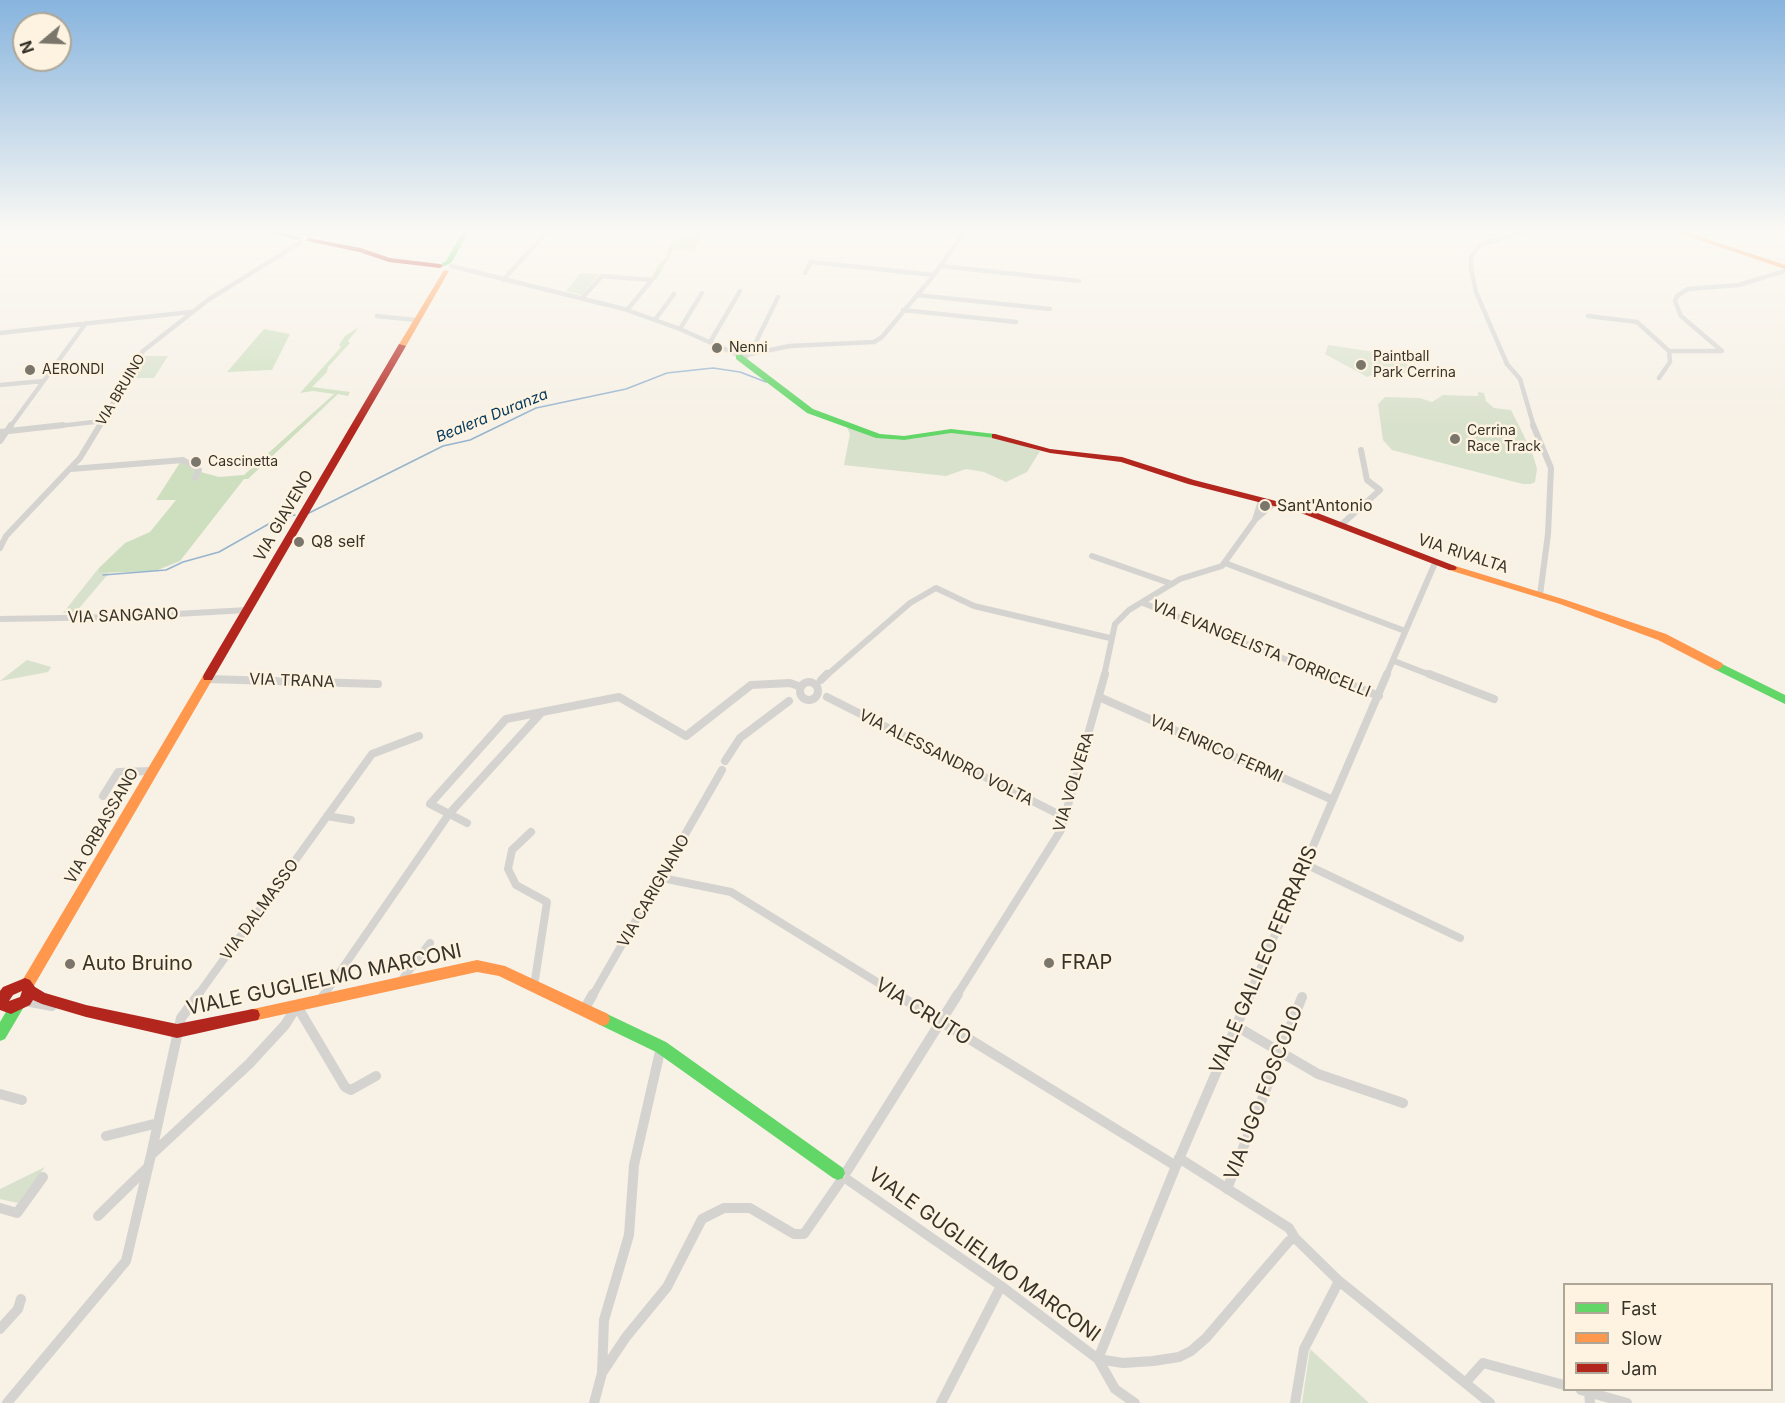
<!DOCTYPE html>
<style>
body{margin:0}
#map{position:relative;width:1785px;height:1403px;overflow:hidden;background:#f7f1e6;font-family:Inter,sans-serif}
canvas{display:block}
.legend{position:absolute;left:1563px;top:1283px;width:210px;height:108px;box-sizing:border-box;background:#fdf3e0;border:2px solid #aea697;margin:0;padding:8px 10px;list-style:none;font-size:18px;color:#38332a}
.legend li{display:flex;align-items:center;gap:12px;height:30px}
.legend b{width:30px;border:2px solid #aea697}
.north{position:absolute;left:12px;top:12px;width:60px;height:60px;box-sizing:border-box;background:#fdf3e0;border:2px solid #aea697;border-radius:50%;rotate:251deg;font-size:16px;font-weight:700;line-height:24px;text-align:center;color:#38332a}
.north::after{content:'';display:block;margin:auto;width:21px;height:27px;background:#7b766c;clip-path:polygon(50% 0,100% 100%,50% 72%,0 100%)}
</style>
<div id="map">
<canvas width="1785" height="1403"></canvas>
<ul class="legend">
<li><b style="height:8px;background:#63d668"></b>Fast</li>
<li><b style="height:8px;background:#ff974d"></b>Slow</li>
<li><b style="height:8px;background:#b3261e"></b>Jam</li>
</ul>
<div class="north">N</div>
</div>
<script>
const ctx = document.querySelector('canvas').getContext('2d');
ctx.lineJoin = 'round';
function paint(path, color) {
  ctx.fillStyle = color;
  ctx.fill(path, 'evenodd');
}
function poly(rows) {
  const path = new Path2D();
  for (const r of rows) {
    if (r.length === 3) {
      path.moveTo(r[0] + r[2], r[1]);
      path.arc(r[0], r[1], r[2], 0, 2 * Math.PI);
      continue;
    }
    path.moveTo(r[0], r[1]);
    for (let i = 2; i < r.length; i += 2) path.lineTo(r[i], r[i + 1]);
  }
  return path;
}
function strokePath(path, color, width, dash) {
  ctx.strokeStyle = color;
  ctx.lineWidth = width;
  ctx.lineCap = dash ? 'butt' : 'round';
  ctx.setLineDash(dash || []);
  ctx.stroke(path);
}
function write(font, color, halo, rows, align = 'center') {
  ctx.font = font + ' Inter,sans-serif';
  ctx.lineWidth = 5;
  ctx.setLineDash([]);
  ctx.textBaseline = 'middle';
  ctx.strokeStyle = halo;
  ctx.fillStyle = color;
  for (const [text, x, y, turn = 0] of rows) {
    ctx.save();
    ctx.translate(x, y);
    ctx.rotate((+turn || 0) * Math.PI / 180);
    ctx.textAlign = isNaN(turn) ? turn : align;
    if (halo) ctx.strokeText(text, 0, 0);
    ctx.fillText(text, 0, 0);
    ctx.restore();
  }
}
const green = poly([
 [581,273,599,274,582,295,566,291],
 [1328,345,1375,352,1374,359,1405,359,1411,373,1381,372,1367,377,1325,354],
 [143,356,168,356,154,378,131,378],
 [1478,392,1484,393,1486,401,1494,408,1511,410,1532,452,1537,469,1535,482,1531,484,1523,484,1392,450,1383,440,1378,404,1385,397,1420,398,1432,402,1443,395,1478,396],
 [846,425,883,438,900,440,945,433,962,433,996,437,1040,451,1027,472,1006,482,984,472,966,469,946,476,844,465,850,434],
 [98,569,99,573,109,573,75,613,63,613],
 [27,660,51,667,48,672,0,681],
 [45,1167,18,1203,0,1199,0,1189],
 [1310,1349,1369,1403,1302,1403]
]);
const forest = poly([
 [682,235,702,236,694,249,711,251,674,249,656,280,651,279,658,265,666,258,670,241,674,241],
 [359,327,348,341,350,343,328,367,327,372,312,387,350,392,348,396,338,394,248,479,244,479,180,561,155,571,99,573,98,569,125,543,150,532,176,500,156,500,181,461,197,471,219,477,244,475,334,394,313,391,300,393,341,347,339,345,345,336],
 [264,329,290,334,272,370,227,372]
]);
const stream = poly([
 [307,514,443,446,470,440,536,408,626,389,667,373,713,368,740,372,766,382],
 [103,575,166,570,183,562,219,552,281,517,295,515]
]);
const streetFar3 = poly([
 [1526,231,1480,245,1471,257,1471,268,1476,292,1507,364,1520,379,1534,427],
 [309,236,318,231],
 [451,266,624,309,680,329,736,354],
 [941,266,1079,281],
 [805,273,811,262,934,275],
 [503,280,548,231],
 [917,295,1050,309],
 [583,297,602,276,652,280,627,310],
 [903,310,1016,322],
 [377,316,416,320],
 [1588,316,1637,322,1669,351,1722,351,1681,316,1675,301,1677,296,1688,289,1739,285,1785,271],
 [655,320,674,294],
 [680,329,702,293],
 [0,333,191,312],
 [710,342,740,291],
 [730,350,750,353,746,357,737,355],
 [748,351,755,344,778,297],
 [750,354,790,346,874,342,882,337,934,275,965,231],
 [1659,378,1670,362,1669,351],
 [0,385,43,381],
 [10,427,86,323],
 [49,427,103,421],
 [99,427,143,351,208,300,301,242]
]);
const streetFar2 = poly([
 [1533,425,1551,468,1548,534,1540,595],
 [0,432,63,425],
 [0,441,11,425],
 [71,469,183,460,199,470,195,478],
 [1257,518,1273,504],
 [1341,525,1380,490,1367,480,1361,450],
 [0,548,6,536,80,458,100,425],
 [1092,556,1172,584],
 [1225,563,1405,631],
 [1143,603,1328,676],
 [0,619,123,617,247,610],
 [1394,661,1433,676],
 [826,676,910,603,936,588,974,606,1110,638],
 [1104,676,1115,624,1129,610,1180,579,1222,566,1255,520,1261,501],
 [1386,676,1435,563]
]);
const streetFar1 = poly([
 [1324,674,1379,696],
 [1429,674,1494,699],
 [207,679,378,684],
 [821,680,827,674],
 [809,691,9],
 [827,697,1066,818],
 [1099,697,1333,800],
 [725,761,740,738,789,701],
 [103,796,118,772,153,771],
 [327,816,351,820],
 [467,823,430,804,506,719,619,697,686,736,751,685,790,683,801,687],
 [531,832,512,850,508,869,516,885,547,902,534,986],
 [1305,864,1460,938],
 [662,878,731,892,898,995],
 [401,981,430,943],
 [198,995,372,754,419,736],
 [324,995,449,814,541,713],
 [593,995,722,770],
 [957,995,1061,830,1105,674],
 [1249,995,1387,674]
]);
const street = poly([
 [896,994,1176,1166],
 [322,998,325,994],
 [25,1001,52,1006],
 [584,1010,593,994],
 [1236,1026,1318,1074,1403,1103],
 [0,1094,22,1100],
 [106,1136,158,1123],
 [151,1155,181,1018,199,994],
 [1179,1158,1289,1228,1295,1238,1339,1281,1490,1403],
 [847,1171,958,994],
 [848,1180,1001,1286,1098,1359,1115,1389,1135,1403],
 [1227,1189,1302,997],
 [0,1208,17,1213,43,1177],
 [98,1216,148,1167],
 [0,1329,18,1309,21,1299],
 [1098,1359,1176,1166,1250,994],
 [1098,1359,1123,1363,1153,1361,1179,1357,1191,1351,1206,1338,1289,1241,1295,1238],
 [602,1373,604,1320,629,1235,634,1165,661,1047],
 [1466,1382,1483,1363,1564,1385],
 [1581,1390,1627,1403],
 [1589,1392,1590,1403],
 [7,1403,126,1261,151,1155,249,1064,285,1025,297,1006,345,1087,351,1090,376,1076],
 [594,1403,602,1373,626,1337,667,1287,702,1219,724,1208,750,1208,794,1234,804,1234,840,1182],
 [941,1403,1001,1286],
 [1295,1403,1304,1349,1339,1281]
]);
const fast = poly([
 [262,231,277,231,302,238,299,240,262,231],
 [463,231,469,231,452,262,445,266,441,266,441,264,446,261,463,231],
 [736,355,742,355,813,409,880,434,904,436,951,429,995,434,999,436,995,438,951,433,904,440,876,438,807,413,736,359,736,355],
 [1718,662,1785,695,1785,704,1714,669,1713,666,1718,662],
 [18,999,23,1000,25,1005,5,1039,0,1041,0,1022,13,1000,18,999],
 [603,1012,666,1042,843,1168,845,1173,843,1178,838,1180,833,1178,656,1052,598,1024,596,1019,598,1014,603,1012]
]);
const slow = poly([
 [1672,231,1683,231,1785,265,1785,269,1672,231],
 [444,270,449,271,406,346,399,348,398,346,444,270],
 [1452,565,1566,600,1666,634,1722,663,1723,666,1718,670,1714,669,1658,640,1560,604,1449,570,1447,568,1452,565],
 [208,673,212,674,213,677,212,680,32,989,27,991,22,989,20,985,22,981,204,674,208,673],
 [477,960,505,966,608,1014,610,1019,608,1024,603,1026,598,1024,499,976,477,972,253,1021,248,1020,246,1015,248,1010,253,1009,477,960]
]);
const jam = poly([
 [309,238,361,248,390,258,440,264,443,266,440,268,389,262,359,252,307,241,306,240,309,238],
 [399,344,406,346,212,680,204,680,203,677,204,674,399,344],
 [992,434,995,434,1050,449,1122,457,1194,480,1307,509,1455,566,1457,568,1455,570,1449,570,1301,513,1188,484,1121,462,1050,453,992,438,992,434],
 [25,978,30,980,35,987,45,993,86,1005,177,1024,253,1009,258,1010,260,1015,258,1020,253,1021,177,1038,86,1017,42,1004,33,1000,30,1005,11,1014,0,1010,0,991,3,987,25,978],
 [22,991,20,997,9,1001,13,995,22,991]
]);
const markers = [
 [717,348,6,"#7b766c"],
 [1361,365,6,"#7b766c"],
 [30,370,6,"#7b766c"],
 [1455,439,6,"#7b766c"],
 [196,462,6,"#7b766c"],
 [1265,506,6,"#7b766c"],
 [299,542,6,"#7b766c"],
 [1049,963,6,"#7b766c"],
 [70,964,6,"#7b766c"]
];
const farPoinames = [
 ["Nenni",729,348],
 ["Paintball",1373,357],
 ["Park Cerrina",1373,373],
 ["AERONDI",42,370],
 ["Cerrina",1467,431],
 ["Race Track",1467,447],
 ["Cascinetta",208,462]
];
const farStreetnames = [
 ["VIA BRUINO",121,390,-59]
];
const farWaternames = [
 ["Bealera Duranza",492,416,-22]
];
const poiNames = [
 ["Sant'Antonio",1277,506],
 ["Q8 self",311,542]
];
const streetNames = [
 ["VIA GIAVENO",284,516,-60],
 ["VIA RIVALTA",1463,554,18],
 ["VIA SANGANO",123,616,-2],
 ["VIA EVANGELISTA TORRICELLI",1261,649,22],
 ["VIA TRANA",292,681,2],
 ["VIA ENRICO FERMI",1216,749,24],
 ["VIA ALESSANDRO VOLTA",946,758,27],
 ["VIA VOLVERA",1074,782,-73],
 ["VIA ORBASSANO",102,826,-60],
 ["VIA CARIGNANO",654,891,-60],
 ["VIA DALMASSO",260,910,-54]
];
const nearStreetnames = [
 ["VIALE GALILEO FERRARIS",1264,960,-67],
 ["VIALE GUGLIELMO MARCONI",324,980,-12],
 ["VIA CRUTO",923,1012,32],
 ["VIA UGO FOSCOLO",1264,1093,-69],
 ["VIALE GUGLIELMO MARCONI",984,1255,36]
];
const nearPoinames = [
 ["FRAP",1061,963],
 ["Auto Bruino",82,964]
];
paint(green, '#d8e1cc');
paint(forest, '#cedfbf');
strokePath(stream, '#96b4ce', 1.5);
strokePath(streetFar3, '#d4d3d0', 4.5);
strokePath(streetFar2, '#d4d3d0', 6);
strokePath(streetFar1, '#d4d3d0', 8);
strokePath(street, '#d4d3d0', 10);
paint(fast, '#63d668');
paint(slow, '#ff974d');
paint(jam, '#b3261e');
const sky = ctx.createLinearGradient(0, 0, 0, 428);
sky.addColorStop(0, '#87b4de');
sky.addColorStop(0.54, '#fbf9f4');
sky.addColorStop(1, '#fbf9f400');
ctx.fillStyle = sky;
ctx.fillRect(0, 0, 1785, 428);
for (const [x, y, r, color] of markers) {
  const dot = new Path2D();
  dot.arc(x, y, r, 0, 2 * Math.PI);
  ctx.fillStyle = color;
  ctx.fill(dot);
  strokePath(dot, '#fdf3e0', 2);
}
write('14px', '#38332a', '#fdf3e0', farPoinames, 'left');
write('14px', '#38332a', '#fdf3e0', farStreetnames);
write('italic 15px', '#00385e', '#fdf3e0', farWaternames);
write('16px', '#38332a', '#fdf3e0', poiNames, 'left');
write('16px', '#38332a', '#fdf3e0', streetNames);
write('20px', '#38332a', '#fdf3e0', nearStreetnames);
write('20px', '#38332a', '#fdf3e0', nearPoinames, 'left');
</script>
